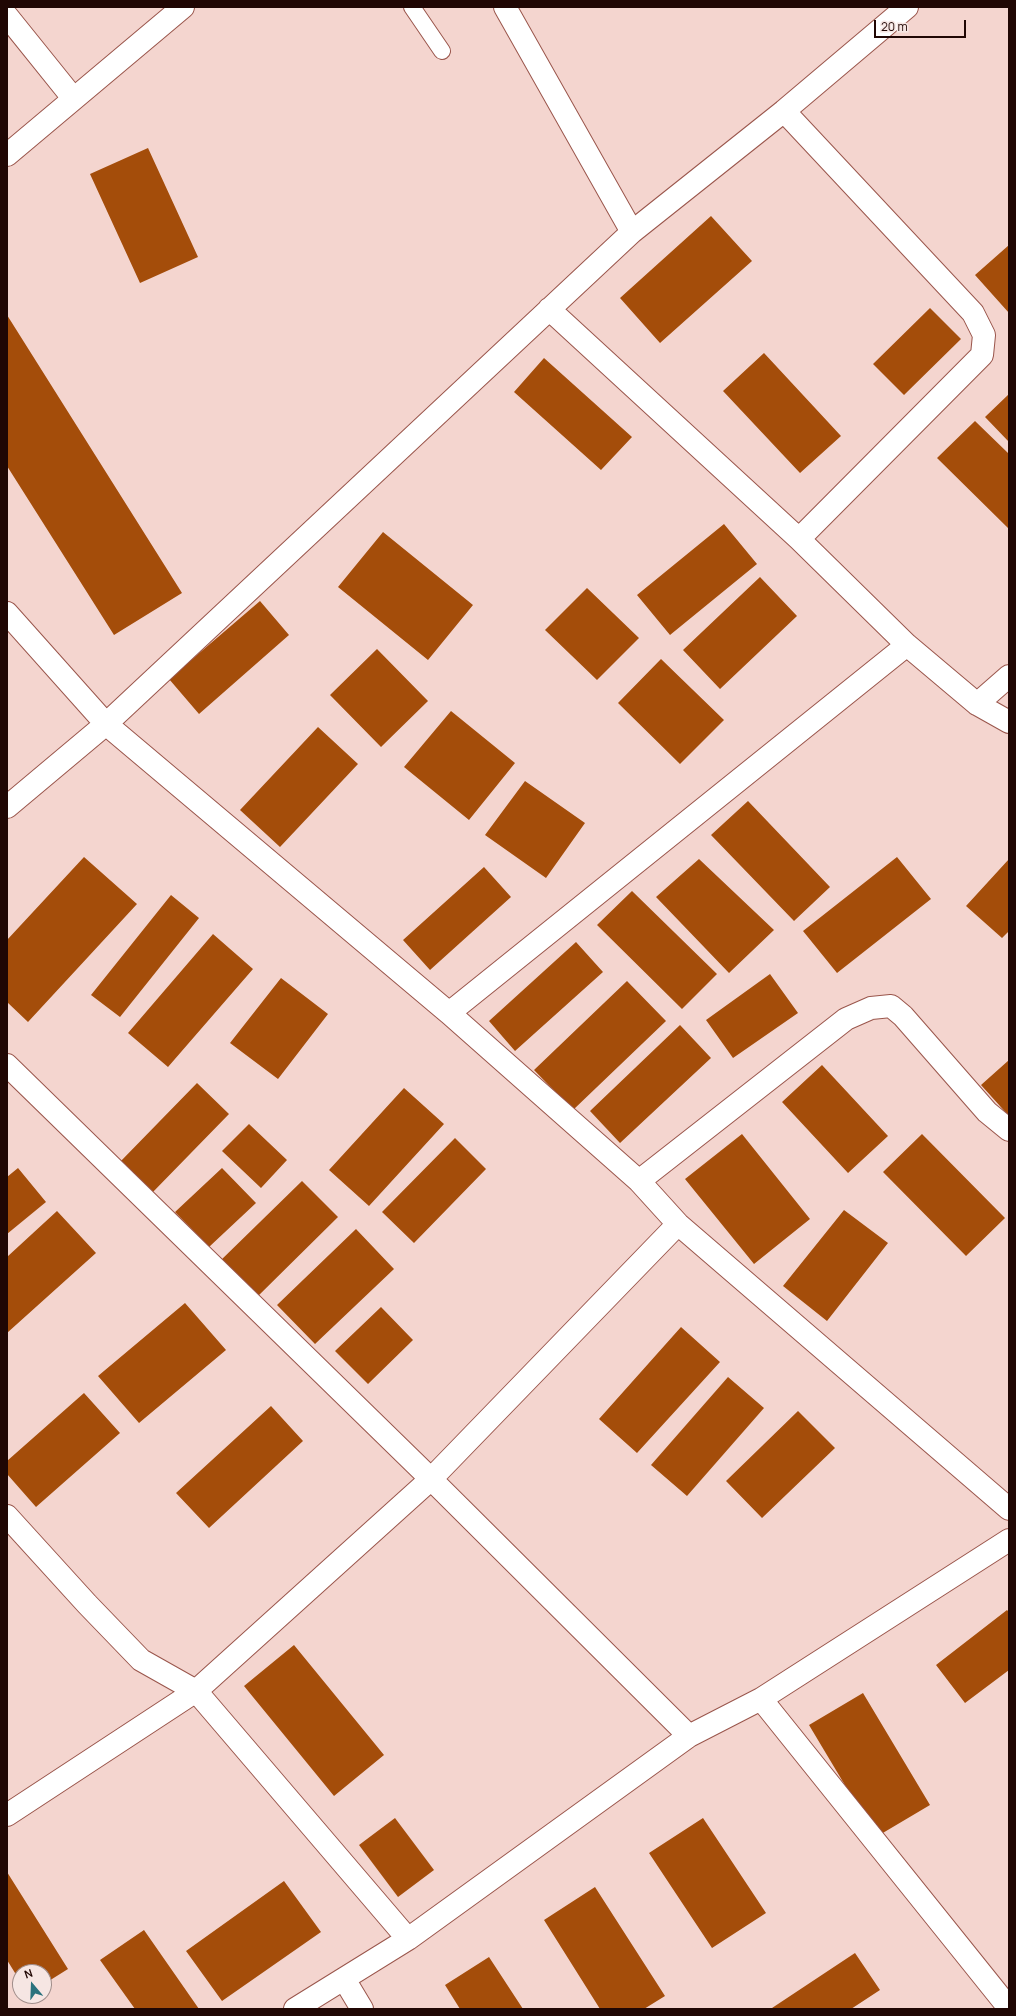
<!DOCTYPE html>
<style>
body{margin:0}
#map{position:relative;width:1016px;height:2016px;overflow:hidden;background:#f4d5cf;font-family:Manrope,sans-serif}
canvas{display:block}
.frame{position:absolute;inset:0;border:8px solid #200704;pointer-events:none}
.north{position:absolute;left:12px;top:1964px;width:40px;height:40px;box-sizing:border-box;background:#f6e6e3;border:1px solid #a08d8a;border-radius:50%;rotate:341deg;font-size:11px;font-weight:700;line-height:16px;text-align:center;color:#200704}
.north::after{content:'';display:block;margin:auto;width:14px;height:18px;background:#2a727d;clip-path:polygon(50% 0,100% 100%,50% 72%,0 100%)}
.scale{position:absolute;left:874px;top:20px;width:92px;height:18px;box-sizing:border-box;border:2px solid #200704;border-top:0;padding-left:5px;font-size:12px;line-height:14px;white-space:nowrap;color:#200704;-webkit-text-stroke:3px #f6e6e3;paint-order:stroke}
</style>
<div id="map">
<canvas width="1016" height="2016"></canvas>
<div class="frame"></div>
<div class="north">N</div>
<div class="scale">20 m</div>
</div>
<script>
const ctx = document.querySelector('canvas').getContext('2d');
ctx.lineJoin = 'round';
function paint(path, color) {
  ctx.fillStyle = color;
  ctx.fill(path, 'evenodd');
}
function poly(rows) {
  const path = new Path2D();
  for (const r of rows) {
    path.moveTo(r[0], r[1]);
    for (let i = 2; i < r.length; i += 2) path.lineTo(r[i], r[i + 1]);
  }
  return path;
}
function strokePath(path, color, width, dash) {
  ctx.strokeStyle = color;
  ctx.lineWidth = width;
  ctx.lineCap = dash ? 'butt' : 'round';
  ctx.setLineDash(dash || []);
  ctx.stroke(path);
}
const building = poly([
 [148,148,198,257,140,283,90,174],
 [711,216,752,261,660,343,620,298],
 [1009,245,1009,313,975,275],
 [930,308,961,339,904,395,873,364],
 [7,315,182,593,114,635,7,466],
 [764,353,841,436,800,473,723,391],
 [544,358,632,437,601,470,514,392],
 [1009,394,1009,442,985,417],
 [975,421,1009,454,1009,529,937,458],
 [724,524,757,564,670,635,637,595],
 [383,532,473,605,428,660,338,587],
 [760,577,797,616,720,689,683,650],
 [587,588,639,638,597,680,545,630],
 [260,601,289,635,199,714,169,679],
 [377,649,428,701,381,747,330,695],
 [661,659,724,720,680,764,618,703],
 [451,711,515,763,469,820,404,767],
 [318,727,358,764,280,847,240,810],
 [525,781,585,823,546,878,485,835],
 [748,801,830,887,794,921,711,835],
 [84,857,137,904,28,1022,7,1002,7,940],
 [897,857,931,899,837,973,803,931],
 [699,859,774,930,729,973,656,897],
 [1009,859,1009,931,1002,938,966,906],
 [484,867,511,897,430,970,403,940],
 [632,891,717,974,682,1009,597,925],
 [171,895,199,918,120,1017,91,995],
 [213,934,253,969,168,1067,128,1033],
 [576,942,603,972,515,1051,489,1021],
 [770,974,798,1013,733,1058,706,1020],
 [281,978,328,1014,278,1079,230,1043],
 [627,981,666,1021,573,1110,534,1070],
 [680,1025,711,1058,620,1143,590,1111],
 [1009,1060,1009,1116,981,1085],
 [822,1065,888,1136,848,1173,782,1102],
 [197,1083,229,1114,151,1194,119,1163],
 [404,1088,444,1124,369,1206,329,1170],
 [249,1124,287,1160,261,1188,222,1151],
 [742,1134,810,1219,754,1264,685,1179],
 [922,1134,1005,1218,966,1256,883,1172],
 [455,1138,486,1169,414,1243,382,1212],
 [18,1168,46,1202,7,1234,7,1177],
 [222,1168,256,1203,209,1247,175,1212],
 [302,1181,338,1217,254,1300,218,1263],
 [844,1210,888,1243,827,1321,783,1286],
 [57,1211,96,1253,7,1333,7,1257],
 [356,1229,394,1269,315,1344,277,1305],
 [185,1303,226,1350,139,1423,98,1376],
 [381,1307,413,1340,368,1384,335,1351],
 [681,1327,720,1362,637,1453,599,1419],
 [728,1377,764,1408,687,1496,651,1465],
 [84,1393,120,1433,36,1507,7,1474,7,1461],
 [271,1406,303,1441,209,1528,176,1493],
 [798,1411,835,1448,762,1518,726,1481],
 [1007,1610,1009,1612,1009,1670,965,1703,936,1665],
 [294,1645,384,1755,334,1796,244,1686],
 [863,1693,930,1805,876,1837,809,1725],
 [395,1818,434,1870,398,1897,359,1845],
 [703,1818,766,1913,712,1948,649,1853],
 [7,1872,68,1969,44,1984,44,1972,20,1972,20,1981,7,1960],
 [284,1881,321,1932,222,2001,186,1951],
 [595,1887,665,1996,644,2009,600,2009,544,1920],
 [144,1930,199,2009,135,2009,100,1960],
 [855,1953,880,1990,851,2009,773,2009,772,2008],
 [489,1957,523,2009,460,2009,445,1985]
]);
const lane = poly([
 [412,7,442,51]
]);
const street = poly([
 [505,7,632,232],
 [7,16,73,98],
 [784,111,973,313,984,335,982,355,799,539],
 [549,309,799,539,907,645,977,704,1009,722],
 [7,613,106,724,449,1013,639,1181,678,1224,1009,1509],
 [977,704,1009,676],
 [7,807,106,724,632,232,784,111,907,7],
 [449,1013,907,645],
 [7,1065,431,1479,689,1736],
 [639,1181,846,1019,871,1008,891,1006,903,1016,987,1112,1009,1130],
 [7,1516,87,1604,141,1660,196,1691,408,1939],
 [761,1699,1009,2008],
 [7,1815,196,1691,431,1479,678,1224],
 [344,1979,362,2009],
 [295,2009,408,1939,689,1736,761,1699,1009,1540]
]);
const secondary = poly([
 [7,155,183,7]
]);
paint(building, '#a44d0a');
strokePath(lane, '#9a564c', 18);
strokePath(street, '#9a564c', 24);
strokePath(secondary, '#9a564c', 24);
strokePath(lane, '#fff', 16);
strokePath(street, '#fff', 22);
strokePath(secondary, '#fff', 22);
</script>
